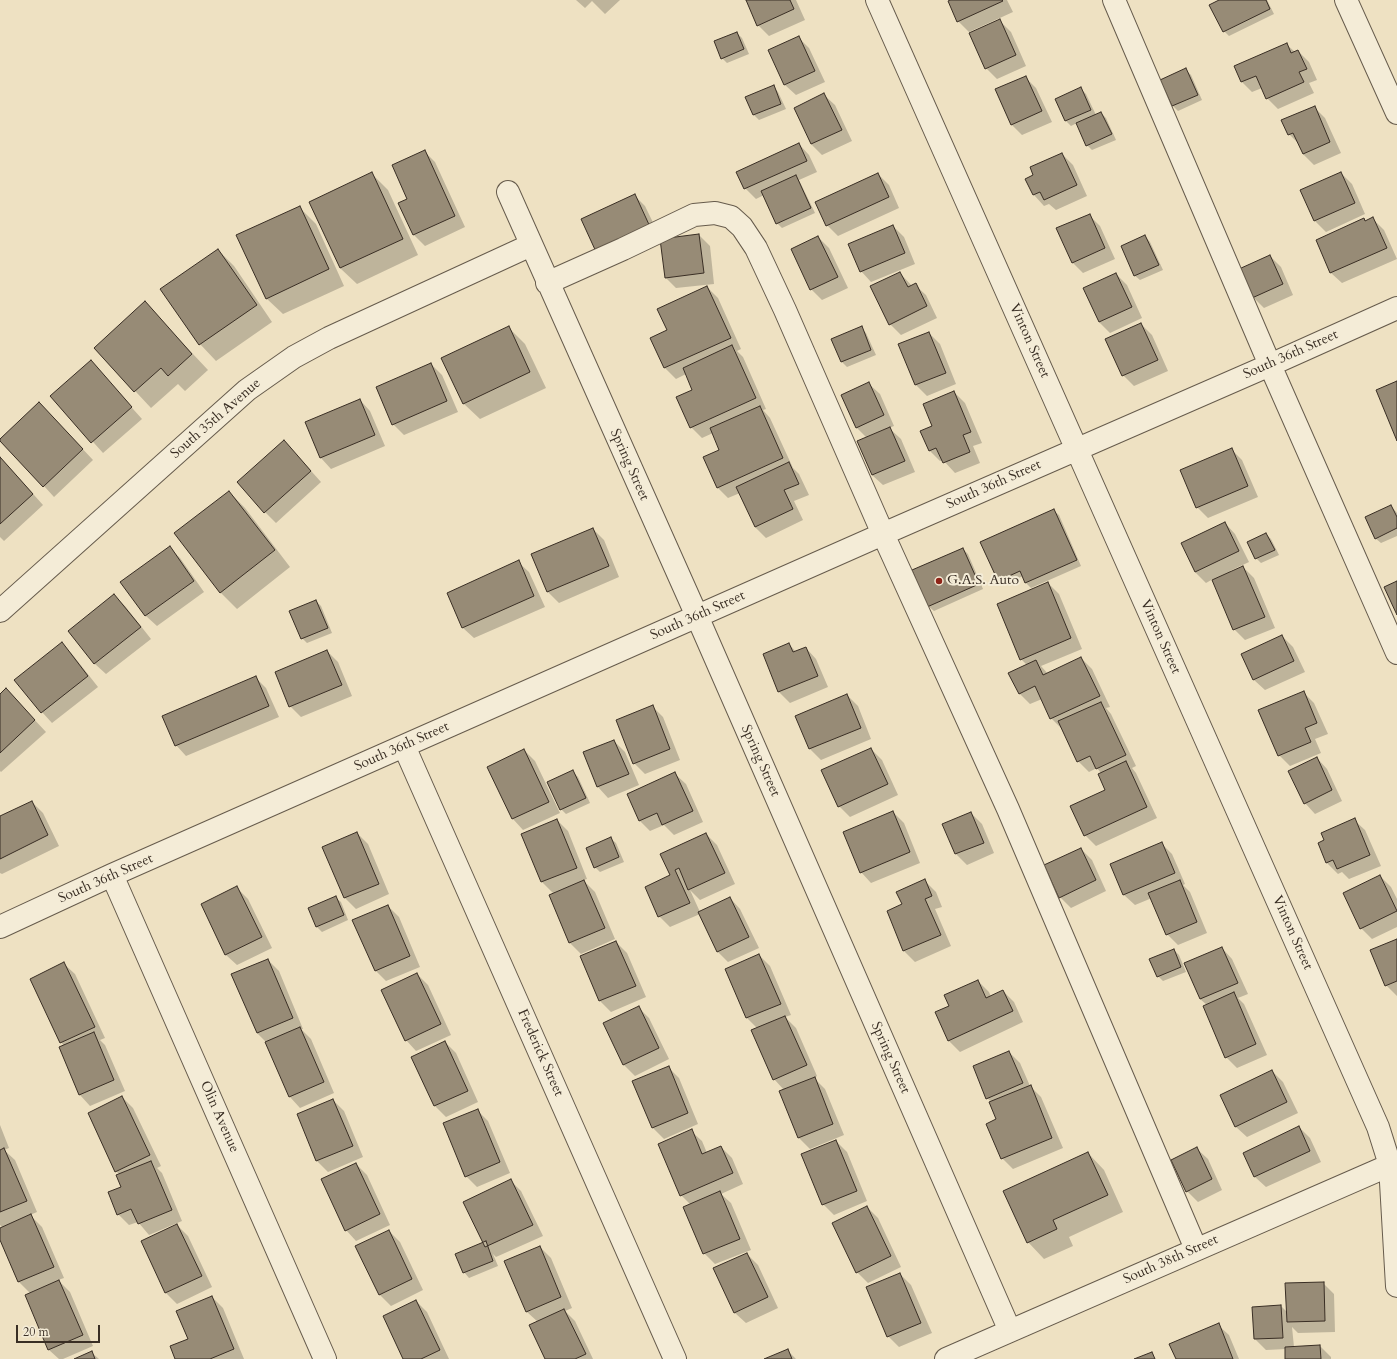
<!DOCTYPE html>
<style>
body{margin:0}
#map{position:relative;width:1397px;height:1359px;overflow:hidden;background:#eee1c2;font-family:Cardo,serif}
canvas{display:block}
.scale{position:absolute;left:16px;top:1325px;width:84px;height:18px;box-sizing:border-box;border:2px solid #392e24;border-top:0;padding-left:5px;font-size:12px;line-height:14px;white-space:nowrap;color:#392e24;-webkit-text-stroke:3px #f4ecd7;paint-order:stroke}
</style>
<div id="map">
<canvas width="1397" height="1359"></canvas>
<div class="scale">20 m</div>
</div>
<script>
const ctx = document.querySelector('canvas').getContext('2d');
ctx.lineJoin = 'round';
function paint(path, color) {
  ctx.fillStyle = color;
  ctx.fill(path, 'evenodd');
}
function poly(rows) {
  const path = new Path2D();
  for (const r of rows) {
    path.moveTo(r[0], r[1]);
    for (let i = 2; i < r.length; i += 2) path.lineTo(r[i], r[i + 1]);
  }
  return path;
}
function strokePath(path, color, width, dash) {
  ctx.strokeStyle = color;
  ctx.lineWidth = width;
  ctx.lineCap = dash ? 'butt' : 'round';
  ctx.setLineDash(dash || []);
  ctx.stroke(path);
}
function write(font, color, halo, rows, align = 'center') {
  ctx.font = font + ' Cardo,serif';
  ctx.lineWidth = 4;
  ctx.setLineDash([]);
  ctx.textBaseline = 'middle';
  ctx.strokeStyle = halo;
  ctx.fillStyle = color;
  for (const [text, x, y, turn = 0] of rows) {
    ctx.save();
    ctx.translate(x, y);
    ctx.rotate((+turn || 0) * Math.PI / 180);
    ctx.textAlign = isNaN(turn) ? turn : align;
    if (halo) ctx.strokeText(text, 0, 0);
    ctx.fillText(text, 0, 0);
    ctx.restore();
  }
}
const shadow = poly([
 [576,0,620,0,605,14,592,1,585,8],
 [747,0,796,0,805,20,769,36,758,25],
 [953,0,1007,0,1013,12,969,32,958,21],
 [1221,0,1267,0,1274,14,1229,36,1224,31],
 [1000,21,1011,32,1026,66,997,79,986,68],
 [737,33,742,38,749,54,727,63,722,58],
 [798,37,809,48,825,82,796,95,785,85],
 [1286,44,1295,52,1298,51,1309,62,1317,80,1309,83,1314,93,1278,109,1267,98,1262,88,1252,92,1242,82],
 [1186,70,1191,75,1202,100,1178,111,1173,106],
 [1025,77,1036,88,1052,122,1022,135,1012,125],
 [773,86,778,92,786,109,759,120,754,115,747,97],
 [1081,89,1086,94,1096,115,1101,113,1106,118,1116,140,1092,150,1087,145,1077,123,1071,126,1066,121,1057,100],
 [824,95,835,105,852,141,822,155,811,144],
 [1314,107,1325,118,1341,153,1314,165,1303,154,1299,144,1289,134],
 [799,144,809,155,817,172,799,180,815,213,782,228,777,223,764,195,756,199,745,188],
 [424,151,435,162,465,227,425,246,414,235,399,203,409,199],
 [1062,154,1073,165,1087,196,1056,210,1049,204,1044,206,1034,195,1035,175],
 [1341,173,1352,184,1365,214,1326,232,1315,221,1302,191],
 [372,174,388,190,418,255,357,284,340,268],
 [878,174,889,185,899,208,838,236,827,225],
 [634,195,645,206,661,239,699,235,710,246,714,284,676,288,666,278,661,240,609,265],
 [299,207,316,224,344,286,283,314,266,298],
 [1089,215,1100,226,1115,259,1083,273,1072,262],
 [1373,219,1384,230,1397,259,1342,283,1331,273,1317,240,1364,220,1366,222],
 [893,226,904,237,915,264,871,282,861,271],
 [1145,236,1150,242,1163,270,1140,280,1134,275],
 [818,237,829,248,848,288,822,300,811,289],
 [218,250,234,266,272,322,216,361,200,344,162,289],
 [1270,256,1281,267,1293,295,1264,308,1253,297],
 [900,273,912,286,915,285,926,295,937,318,901,335,890,324],
 [1116,274,1127,285,1142,318,1110,333,1099,322],
 [707,287,718,298,741,349,737,351,743,357,766,409,763,410,770,418,793,468,799,474,809,495,794,501,803,520,766,538,755,527,740,493,728,498,718,488,721,451,713,433,702,438,691,427,694,390,686,374,676,379,665,368,652,338,668,331],
 [145,303,208,370,185,391,178,384,151,408,95,348],
 [1141,324,1152,335,1168,371,1134,386,1123,375],
 [509,328,525,344,546,388,480,419,463,403],
 [861,328,866,333,876,355,847,367,842,362],
 [929,333,940,344,956,384,927,396,916,385,899,345],
 [91,362,142,419,103,453,52,396],
 [431,364,442,375,458,412,404,435,393,424],
 [869,384,880,394,894,426,889,428,901,439,915,472,883,485,872,475,867,438,857,428],
 [954,392,965,403,982,443,973,446,980,463,955,473,943,460,940,461,929,450,934,427],
 [360,400,370,411,385,446,331,469,321,458],
 [50,414,93,460,54,497,44,486],
 [1231,449,1242,460,1258,497,1208,518,1197,507],
 [295,453,321,482,276,523,265,512],
 [0,457,43,505,4,541,0,537],
 [229,492,245,508,290,567,237,609,220,592],
 [1391,506,1397,513,1397,536,1381,543,1375,538],
 [1053,510,1059,515,1081,566,1031,588,1026,583,1023,576,1004,585,999,580],
 [1225,523,1235,534,1249,562,1230,571,1230,573,1243,567,1254,578,1275,628,1245,640,1234,629,1213,579,1206,583,1195,572],
 [593,529,604,540,619,577,559,603,548,592,532,555],
 [1266,534,1271,539,1279,555,1261,563,1256,558],
 [169,547,180,558,204,592,157,626,146,616,122,582],
 [963,549,968,554,983,589,934,611,928,606],
 [518,562,529,572,545,607,474,638,463,628],
 [1048,583,1059,594,1082,649,1041,666,1048,674,1081,658,1092,669,1110,707,1106,708,1111,714,1136,766,1132,768,1136,773,1157,818,1096,846,1085,835,1106,790,1101,773,1097,768,1089,772,1078,761,1063,729,1062,729,1051,718,1042,699,1030,704,1019,693,1027,665,1021,659],
 [114,595,125,606,151,639,106,674,95,664,69,631],
 [316,601,321,606,332,633,307,643,302,638],
 [1282,636,1293,647,1305,672,1265,690,1254,680,1243,655],
 [62,644,72,654,98,687,52,723,42,712],
 [789,644,796,652,806,648,816,659,828,687,790,703,779,692,764,654],
 [327,651,338,662,352,696,301,717,290,706],
 [256,678,266,688,279,717,186,756,176,745],
 [1303,692,1314,703,1328,734,1315,739,1321,753,1290,766,1279,755],
 [847,695,858,706,871,739,821,760,810,749,796,716],
 [0,696,17,701,46,732,1,772,0,771],
 [653,707,663,717,680,760,645,774,634,763],
 [614,741,625,752,639,785,608,798,598,787,584,753],
 [871,749,882,760,898,795,850,817,839,806],
 [524,750,535,761,560,813,523,830,513,819,488,767],
 [1317,758,1327,769,1342,801,1315,814,1305,803],
 [573,772,578,777,590,803,566,814,561,809],
 [675,774,686,784,703,822,674,835,664,825,650,831,639,820],
 [32,802,43,813,59,846,2,874,0,873,0,817],
 [893,812,904,823,920,863,871,883,861,872],
 [971,813,982,824,994,853,967,865,956,854],
 [557,820,568,831,587,879,583,880,595,892,615,939,581,954,570,943,550,896,554,894,542,882,522,834],
 [1354,820,1365,830,1381,866,1349,879,1342,872,1338,874,1327,863,1319,844],
 [357,833,368,844,389,894,356,909,345,898,323,848],
 [706,834,717,845,735,884,700,900,690,890,700,912,730,898,740,909,759,948,728,962,717,951,700,914,670,927,659,916,671,876,661,855],
 [610,838,616,843,624,862,600,872,595,867],
 [1162,844,1172,854,1185,884,1183,885,1190,892,1207,933,1178,945,1167,934,1152,898,1135,905,1124,895,1111,864],
 [1081,849,1092,860,1106,891,1071,908,1060,897],
 [1380,876,1391,887,1397,899,1397,927,1372,939,1361,928],
 [925,881,936,892,942,907,935,909,951,946,915,962,904,951,888,912,903,905],
 [237,888,248,899,272,948,237,965,226,955,202,904],
 [335,897,341,902,348,920,322,932,316,926],
 [388,906,399,917,420,967,386,981,375,970],
 [1397,940,1397,996,1386,985],
 [616,942,627,953,646,997,611,1012,600,1001,582,957],
 [1222,948,1232,959,1248,994,1238,998,1244,1004,1267,1055,1237,1068,1226,1057,1207,1005,1200,999,1185,964],
 [1174,950,1179,955,1186,972,1163,981,1158,976],
 [759,955,770,966,791,1015,785,1017,796,1028,817,1076,814,1078,825,1089,844,1135,810,1149,799,1138,781,1091,784,1090,774,1079,758,1029,747,1018,726,969],
 [268,960,279,971,303,1029,301,1029,311,1039,334,1093,300,1108,290,1097,267,1043,257,1033],
 [64,964,75,974,105,1038,100,1040,105,1045,125,1091,90,1106,80,1095,60,1048,64,1046,61,1042],
 [417,974,428,985,451,1035,416,1051,406,1040],
 [978,981,989,992,991,997,1003,991,1014,1002,1023,1022,960,1052,949,1041,936,1013,950,1006],
 [638,1007,649,1018,669,1059,635,1076,624,1065,604,1023],
 [445,1042,456,1053,478,1102,446,1117,435,1106,412,1058],
 [1009,1052,1020,1063,1030,1086,1041,1097,1063,1148,1013,1169,1002,1158,997,1120,992,1102,987,1098],
 [668,1067,679,1078,698,1124,664,1139,653,1128],
 [1272,1071,1283,1082,1298,1113,1247,1137,1236,1127,1221,1095],
 [122,1097,133,1108,161,1166,157,1168,162,1173,182,1221,149,1235,138,1222,129,1225,118,1214,122,1187,120,1175,116,1171],
 [333,1100,344,1111,363,1157,328,1172,317,1161,298,1115],
 [477,1110,488,1121,510,1173,477,1187,466,1176],
 [0,1125,9,1148,4,1150,15,1160,37,1212,30,1215,42,1227,64,1278,58,1280,70,1292,93,1346,63,1359,59,1359,49,1350,26,1296,31,1294,18,1281,0,1237,0,1229,3,1228,0,1225],
 [1299,1127,1310,1138,1321,1162,1266,1187,1255,1177],
 [691,1131,702,1141,707,1153,721,1147,732,1158,743,1184,721,1194,731,1203,751,1250,715,1264,704,1253,691,1205,681,1195],
 [836,1141,847,1152,867,1201,834,1215,823,1204],
 [1197,1149,1208,1159,1222,1190,1198,1202,1187,1191],
 [1088,1153,1104,1170,1123,1212,1069,1237,1073,1246,1044,1259,1028,1242],
 [356,1164,367,1175,390,1225,356,1241,346,1230],
 [510,1180,521,1191,543,1236,496,1257,493,1254,498,1266,469,1278,464,1272,484,1243],
 [867,1207,878,1218,901,1267,868,1283,857,1272,833,1223],
 [177,1225,188,1236,212,1287,177,1304,166,1293,142,1242],
 [389,1231,400,1242,423,1290,391,1306,380,1295,356,1247],
 [540,1247,551,1258,572,1308,565,1311,575,1321,593,1359,546,1359,538,1322,527,1312,506,1262],
 [747,1254,758,1265,778,1308,746,1323,735,1313,714,1269],
 [900,1274,911,1285,932,1333,899,1347,888,1336],
 [1323,1283,1334,1294,1335,1332,1298,1333,1292,1327,1294,1347,1320,1346,1331,1357,1331,1359,1286,1359,1286,1349,1266,1350,1255,1339,1253,1308,1281,1306,1287,1312],
 [212,1297,223,1308,244,1359,176,1359,189,1339],
 [416,1301,427,1312,449,1359,404,1359],
 [1218,1325,1229,1335,1239,1359,1177,1359],
 [788,1351,796,1359,767,1359],
 [92,1353,99,1359,76,1359]
]);
const building = poly([
 [746,0,790,0,794,9,757,26,746,0],
 [950,0,1002,0,1003,1,957,22,948,1,950,0],
 [1219,0,1266,0,1270,9,1223,32,1209,5,1219,0],
 [1000,19,1016,55,985,69,969,33,1000,19],
 [737,32,744,49,721,59,714,41,737,32],
 [799,36,815,71,784,85,768,50,799,36],
 [1287,43,1291,53,1298,50,1307,69,1299,72,1304,82,1266,99,1256,76,1241,82,1234,66,1287,43],
 [1186,68,1198,95,1172,106,1160,80,1186,68],
 [1026,76,1042,111,1011,125,995,89,1026,76],
 [774,85,781,104,753,115,745,97,774,85],
 [1081,87,1091,110,1065,121,1055,99,1081,87],
 [824,93,842,130,811,144,794,108,824,93],
 [1315,106,1330,142,1303,154,1293,133,1288,135,1281,120,1315,106],
 [1101,112,1112,134,1086,146,1076,123,1101,112],
 [799,143,807,161,744,189,736,172,799,143],
 [425,150,455,216,413,235,398,203,407,199,392,165,425,150],
 [1062,153,1077,185,1044,200,1040,192,1033,195,1025,179,1033,175,1030,167,1062,153],
 [372,172,403,239,340,268,309,202,372,172],
 [1341,172,1355,203,1314,221,1300,190,1341,172],
 [878,173,889,197,826,226,815,202,878,173],
 [796,175,811,208,776,224,761,191,796,175],
 [635,194,651,229,597,254,581,219,635,194],
 [300,206,329,269,266,299,236,235,300,206],
 [1090,214,1105,248,1072,263,1056,228,1090,214],
 [1373,217,1387,248,1330,273,1316,240,1364,218,1365,221,1373,217],
 [893,225,905,253,860,272,848,244,893,225],
 [699,234,704,273,665,278,660,239,699,234],
 [1145,235,1159,265,1134,276,1121,246,1145,235],
 [818,236,838,277,810,290,791,249,818,236],
 [218,249,257,305,199,345,160,289,218,249],
 [1270,255,1283,284,1252,298,1239,269,1270,255],
 [900,272,908,287,916,283,927,306,889,325,870,286,900,272],
 [1116,273,1132,307,1099,322,1083,288,1116,273],
 [707,286,731,338,664,368,650,338,667,330,657,309,707,286],
 [145,301,192,354,168,376,161,368,134,392,94,348,145,301],
 [1141,323,1158,360,1122,376,1105,339,1141,323],
 [509,326,530,372,463,404,441,358,509,326],
 [862,326,871,350,841,362,831,339,862,326],
 [929,332,946,373,915,385,898,344,929,332],
 [732,345,756,398,690,428,676,397,692,390,683,368,732,345],
 [91,360,132,407,91,443,50,396,91,360],
 [431,363,447,401,392,425,376,387,431,363],
 [1397,381,1397,441,1376,390,1397,381],
 [869,382,884,415,856,428,841,395,869,382],
 [954,391,971,432,963,435,970,452,943,463,936,448,929,451,920,431,932,426,923,404,954,391],
 [360,399,375,435,320,458,305,422,360,399],
 [39,402,83,449,43,487,0,441,0,439,39,402],
 [760,406,783,458,717,488,703,457,719,450,710,428,760,406],
 [890,427,905,461,872,475,857,441,890,427],
 [284,440,311,471,264,513,237,482,284,440],
 [1232,448,1248,486,1196,508,1180,470,1232,448],
 [0,457,33,494,0,524,0,457],
 [789,462,799,484,784,490,793,509,755,527,736,487,789,462],
 [229,491,275,550,220,593,174,533,229,491],
 [1391,505,1397,517,1397,528,1375,539,1365,517,1391,505],
 [1054,509,1077,560,1025,583,1020,571,998,581,980,542,1054,509],
 [1225,522,1239,551,1195,572,1181,543,1225,522],
 [593,528,609,566,547,592,531,554,593,528],
 [1266,533,1275,550,1255,559,1247,542,1266,533],
 [170,546,194,581,145,616,120,582,170,546],
 [963,548,979,584,927,607,912,570,963,548],
 [519,560,534,596,462,628,447,593,519,560],
 [1243,566,1265,617,1233,630,1212,580,1243,566],
 [1397,581,1397,615,1384,587,1397,581],
 [1048,582,1071,638,1020,660,997,604,1048,582],
 [114,594,141,627,94,664,68,631,114,594],
 [316,600,328,628,301,639,289,611,316,600],
 [1282,635,1294,661,1253,680,1241,654,1282,635],
 [62,642,88,676,41,713,14,680,62,642],
 [789,643,793,652,806,647,818,676,778,692,763,654,789,643],
 [327,650,342,685,289,707,275,672,327,650],
 [1081,657,1100,696,1050,719,1035,686,1019,694,1008,673,1036,660,1043,675,1081,657],
 [256,676,269,706,175,746,162,716,256,676],
 [6,688,35,720,0,753,0,694,6,688],
 [1304,691,1317,723,1305,728,1311,742,1278,756,1258,710,1304,691],
 [847,694,861,728,809,749,795,716,847,694],
 [1101,702,1126,755,1096,769,1090,756,1077,762,1058,721,1101,702],
 [653,705,670,749,633,764,616,720,653,705],
 [614,740,629,774,597,787,583,752,614,740],
 [871,748,888,784,838,807,821,770,871,748],
 [524,749,549,802,512,819,487,767,524,749],
 [1317,757,1332,790,1304,804,1288,771,1317,757],
 [1126,761,1147,807,1084,836,1070,806,1105,790,1098,774,1126,761],
 [573,770,586,798,560,810,547,782,573,770],
 [675,772,693,811,662,825,657,813,639,821,627,794,675,772],
 [32,801,48,835,0,859,0,816,32,801],
 [893,811,910,852,860,873,843,832,893,811],
 [971,812,984,843,955,854,942,824,971,812],
 [1355,818,1370,855,1337,869,1333,860,1326,863,1318,843,1324,840,1321,833,1355,818],
 [557,819,577,868,541,882,521,834,557,819],
 [357,832,379,884,344,898,322,847,357,832],
 [706,833,725,873,688,890,679,868,675,870,690,903,658,917,645,887,670,875,660,854,706,833],
 [611,837,619,857,594,868,586,848,611,837],
 [1162,842,1175,873,1123,895,1110,864,1162,842],
 [1081,848,1096,880,1059,898,1044,865,1081,848],
 [1380,875,1397,911,1360,929,1343,893,1380,875],
 [925,879,932,896,925,899,941,935,903,951,887,911,902,904,896,892,925,879],
 [584,880,605,928,569,943,549,895,584,880],
 [1180,880,1197,922,1166,935,1148,893,1180,880],
 [237,886,262,937,225,955,201,904,237,886],
 [336,896,344,915,316,927,308,908,336,896],
 [730,897,749,937,717,952,698,912,730,897],
 [388,905,410,956,375,971,352,920,388,905],
 [1397,939,1397,981,1385,986,1370,950,1397,939],
 [616,941,636,986,599,1001,580,956,616,941],
 [1222,947,1238,983,1200,999,1184,963,1222,947],
 [1174,949,1181,967,1157,977,1149,959,1174,949],
 [759,954,781,1004,746,1018,725,969,759,954],
 [268,959,293,1018,257,1033,231,974,268,959],
 [64,962,95,1027,60,1043,30,979,64,962],
 [417,973,441,1024,405,1041,381,990,417,973],
 [978,980,986,998,1003,990,1013,1011,948,1041,935,1012,949,1006,944,995,978,980],
 [1234,992,1256,1044,1225,1058,1203,1006,1234,992],
 [639,1006,659,1048,623,1065,603,1023,639,1006],
 [785,1016,807,1065,773,1080,751,1030,785,1016],
 [300,1027,324,1082,289,1097,265,1042,300,1027],
 [94,1032,114,1080,79,1095,59,1047,94,1032],
 [445,1041,468,1091,434,1106,411,1057,445,1041],
 [1009,1051,1023,1083,986,1099,973,1066,1009,1051],
 [669,1066,688,1113,652,1128,632,1081,669,1066],
 [1272,1070,1287,1102,1235,1127,1220,1095,1272,1070],
 [815,1077,833,1124,798,1138,779,1091,815,1077],
 [1031,1085,1052,1138,1001,1159,986,1124,996,1119,989,1102,1031,1085],
 [122,1096,150,1155,115,1172,88,1113,122,1096],
 [333,1099,353,1146,316,1161,297,1114,333,1099],
 [478,1109,500,1162,465,1177,443,1123,478,1109],
 [1299,1126,1310,1151,1254,1177,1243,1153,1299,1126],
 [692,1129,702,1154,721,1146,733,1173,680,1196,658,1144,692,1129],
 [836,1140,857,1191,822,1205,801,1154,836,1140],
 [1197,1147,1212,1179,1186,1192,1171,1160,1197,1147],
 [4,1148,27,1201,0,1212,0,1150,4,1148],
 [1088,1152,1108,1195,1053,1220,1057,1229,1027,1243,1003,1191,1088,1152],
 [151,1161,172,1210,138,1224,131,1209,117,1215,108,1192,121,1187,116,1175,151,1161],
 [356,1163,380,1214,345,1231,321,1179,356,1163],
 [511,1179,533,1225,485,1247,463,1202,511,1179],
 [720,1191,740,1239,703,1254,683,1207,720,1191],
 [867,1206,891,1256,856,1273,832,1223,867,1206],
 [31,1214,54,1267,18,1282,0,1240,0,1228,31,1214],
 [177,1224,202,1276,165,1293,141,1241,177,1224],
 [389,1230,412,1279,379,1295,355,1246,389,1230],
 [486,1241,493,1261,463,1273,455,1254,486,1241],
 [540,1246,561,1297,526,1312,504,1261,540,1246],
 [747,1253,768,1297,734,1313,713,1268,747,1253],
 [900,1273,921,1323,887,1337,866,1287,900,1273],
 [59,1280,83,1335,48,1350,25,1295,59,1280],
 [1324,1282,1325,1321,1287,1322,1285,1283,1324,1282],
 [212,1296,234,1349,210,1359,175,1359,170,1346,188,1339,176,1311,212,1296],
 [416,1300,440,1350,421,1359,403,1359,383,1316,416,1300],
 [1281,1305,1283,1338,1254,1339,1252,1307,1281,1305],
 [564,1309,586,1354,575,1359,545,1359,529,1325,564,1309],
 [1219,1323,1233,1359,1176,1359,1169,1344,1219,1323],
 [1320,1345,1321,1359,1285,1359,1285,1347,1320,1345],
 [788,1349,792,1359,764,1359,788,1349],
 [92,1351,95,1359,74,1359,92,1351],
 [1152,1352,1155,1359,1134,1359,1152,1352]
]);
const minor = poly([
 [877,0,1378,1127,1390,1165,1397,1286],
 [1114,0,1270,365,1397,653],
 [1346,0,1397,113],
 [508,192,697,616,1010,1331],
 [547,283,623,249,694,215,715,213,731,217,742,227,756,248,785,310,883,534,1008,809,1196,1249],
 [0,611,247,390,294,357,329,338,531,245],
 [404,746,675,1359],
 [112,875,325,1359],
 [0,927,112,875,883,534,1270,365,1397,308],
 [946,1359,1397,1162]
]);
const markers = [
 [939,581,4,"#8f2418"]
];
const streetNames = [
 ["Vinton Street",1029,341,66],
 ["South 36th Street",1291,355,-24],
 ["South 35th Avenue",216,419,-41],
 ["Spring Street",629,465,66],
 ["South 36th Street",994,485,-24],
 ["South 36th Street",698,616,-24],
 ["Vinton Street",1160,637,66],
 ["South 36th Street",402,747,-24],
 ["Spring Street",760,761,66],
 ["South 36th Street",106,879,-24],
 ["Vinton Street",1292,933,66],
 ["Frederick Street",540,1053,66],
 ["Spring Street",890,1058,66],
 ["Olin Avenue",219,1117,66],
 ["South 38th Street",1171,1260,-24]
];
const poiNames = [
 ["G.A.S. Auto",947,581]
];
paint(shadow, '#0003');
paint(building, '#978b76');
strokePath(building, '#392e24', 1);
strokePath(minor, '#665b4c', 24);
strokePath(minor, '#f4ecd7', 22);
for (const [x, y, r, color] of markers) {
  const dot = new Path2D();
  dot.arc(x, y, r, 0, 2 * Math.PI);
  ctx.fillStyle = color;
  ctx.fill(dot);
  strokePath(dot, '#f4ecd7', 1.5);
}
write('14px', '#392e24', '#f4ecd7', streetNames);
write('14px', '#392e24', '#f4ecd7', poiNames, 'left');
</script>
